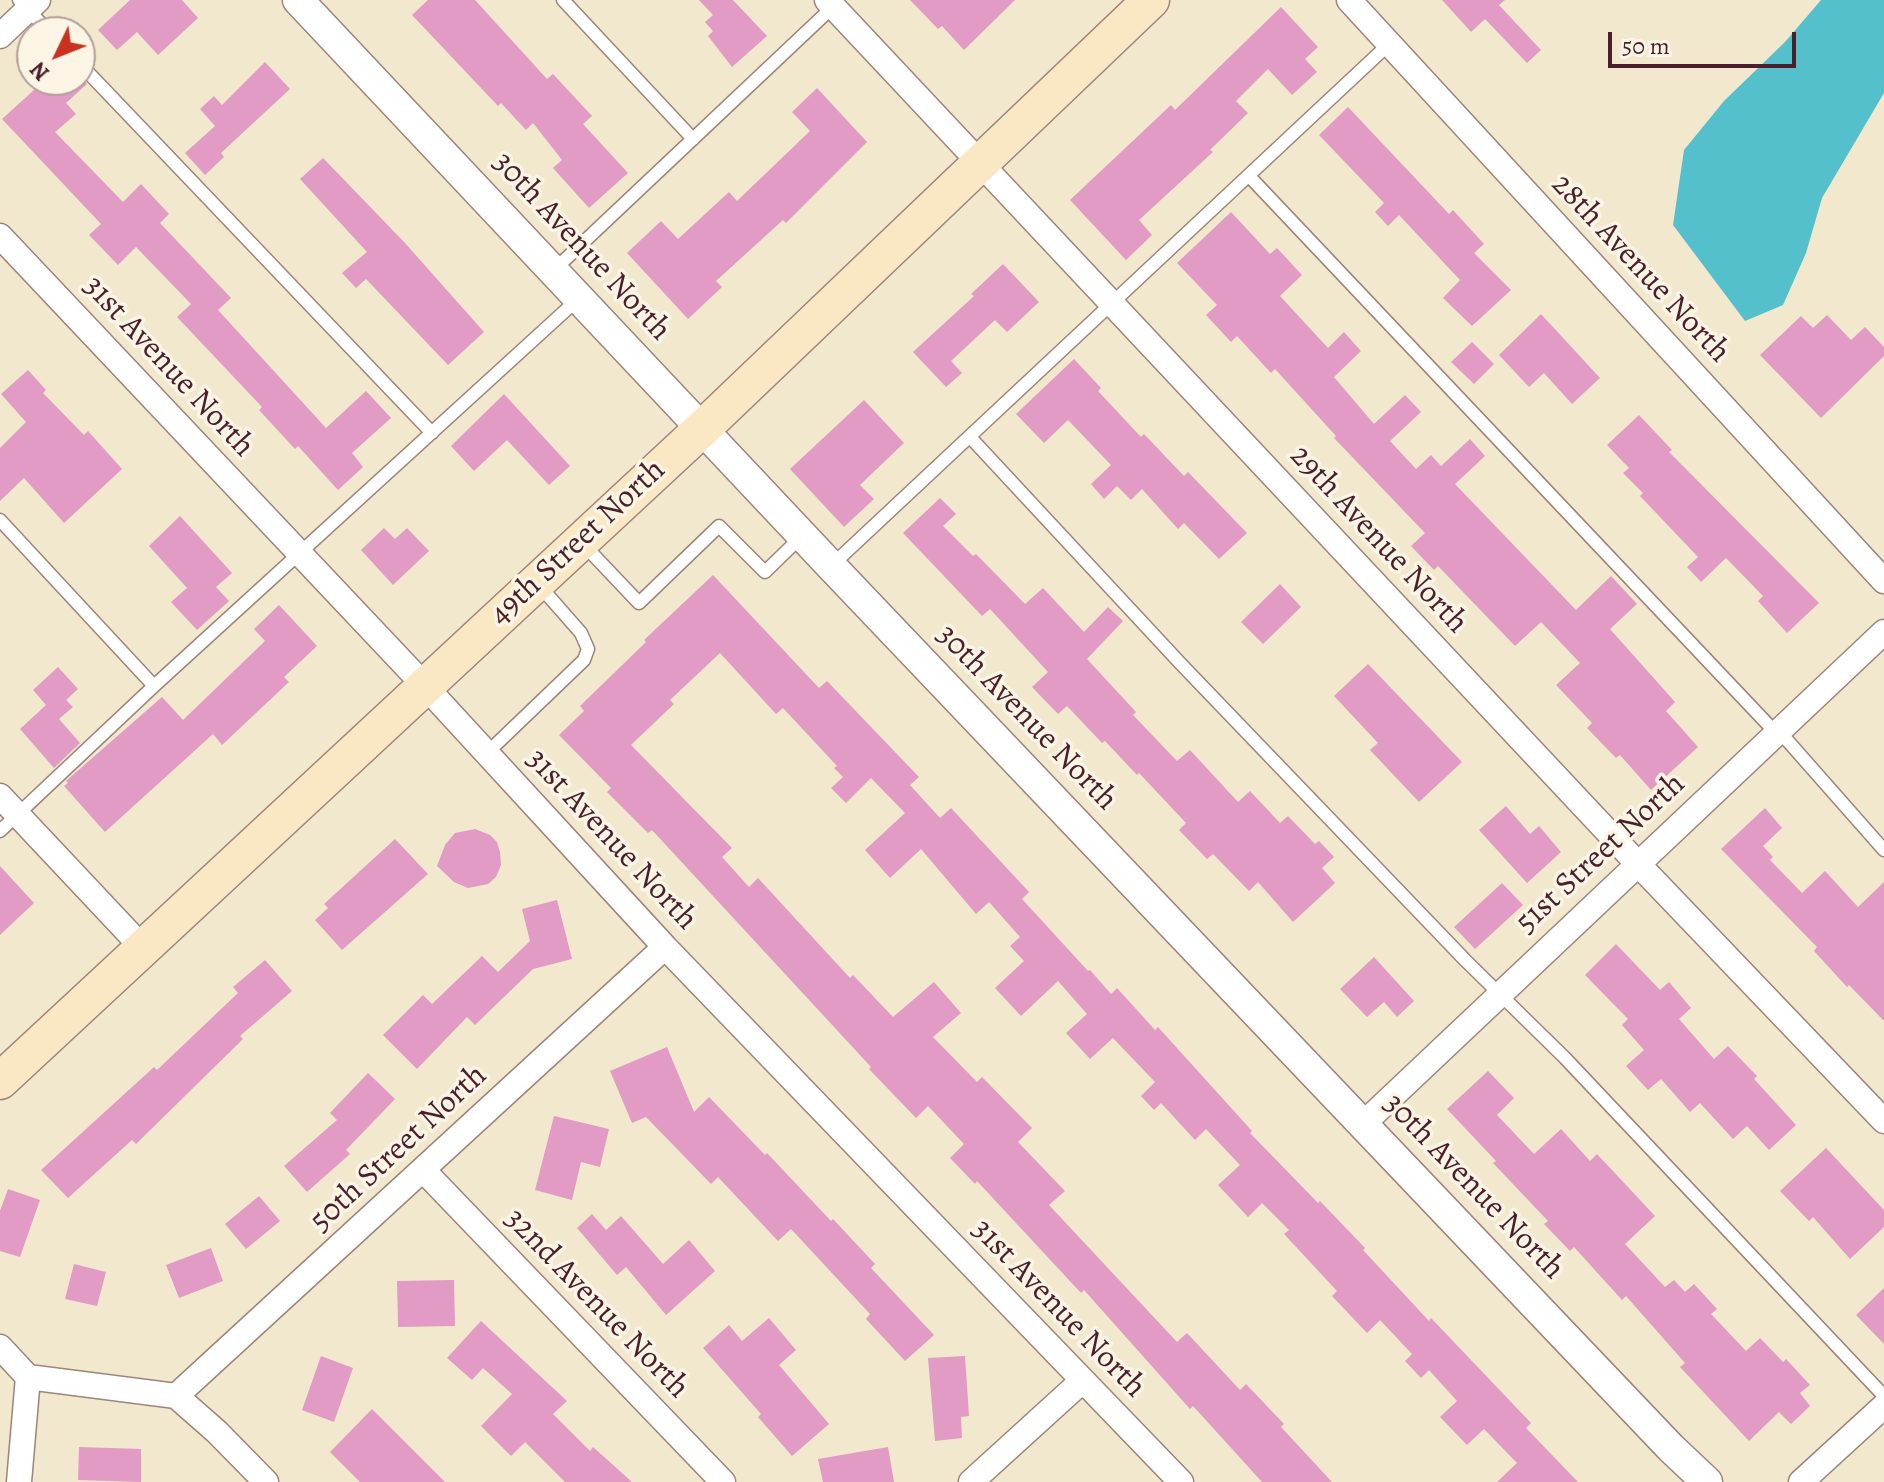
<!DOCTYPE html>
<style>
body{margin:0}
#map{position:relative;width:1884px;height:1482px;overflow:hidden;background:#f1e8cd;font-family:Alegreya,serif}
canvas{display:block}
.north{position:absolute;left:16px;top:16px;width:80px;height:80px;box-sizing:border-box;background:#fcf5e5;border:2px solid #b59f9b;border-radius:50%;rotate:227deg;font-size:22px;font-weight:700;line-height:32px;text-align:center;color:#4a1f2b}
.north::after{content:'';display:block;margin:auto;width:28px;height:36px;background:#c8321e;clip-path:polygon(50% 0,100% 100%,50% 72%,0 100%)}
.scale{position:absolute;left:1608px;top:32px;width:188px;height:36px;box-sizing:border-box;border:4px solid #4a1f2b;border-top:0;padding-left:10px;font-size:24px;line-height:28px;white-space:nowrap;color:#4a1f2b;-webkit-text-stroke:6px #fcf5e5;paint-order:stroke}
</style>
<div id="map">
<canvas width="1884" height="1482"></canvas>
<div class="north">N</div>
<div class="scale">50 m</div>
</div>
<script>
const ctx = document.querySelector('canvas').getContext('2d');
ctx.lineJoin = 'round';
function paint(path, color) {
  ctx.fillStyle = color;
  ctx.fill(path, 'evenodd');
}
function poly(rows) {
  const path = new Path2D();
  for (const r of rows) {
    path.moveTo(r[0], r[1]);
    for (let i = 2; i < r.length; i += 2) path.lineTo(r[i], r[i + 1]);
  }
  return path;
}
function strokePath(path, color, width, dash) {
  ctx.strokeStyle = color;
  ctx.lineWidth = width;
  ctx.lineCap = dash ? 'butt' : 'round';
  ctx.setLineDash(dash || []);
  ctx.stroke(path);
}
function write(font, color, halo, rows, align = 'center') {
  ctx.font = font + ' Alegreya,serif';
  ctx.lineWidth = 7;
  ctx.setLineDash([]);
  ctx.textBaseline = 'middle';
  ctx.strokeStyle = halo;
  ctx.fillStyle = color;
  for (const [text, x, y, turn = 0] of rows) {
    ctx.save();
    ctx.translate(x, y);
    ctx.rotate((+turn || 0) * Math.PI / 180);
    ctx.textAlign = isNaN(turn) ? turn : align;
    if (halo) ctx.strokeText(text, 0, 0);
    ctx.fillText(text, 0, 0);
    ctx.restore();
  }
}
const water = poly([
 [1821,0,1884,0,1884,93,1822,198,1806,253,1783,305,1745,321,1673,225,1684,150,1724,101,1785,42]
]);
const building = poly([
 [130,0,182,0,198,18,158,55,137,32,117,50,98,30],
 [428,0,475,0,547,79,553,74,592,116,583,124,628,173,589,208,553,168,562,160,533,123,526,130,501,103,498,106,412,15],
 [699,0,733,0,767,36,732,67,708,36,713,31,705,22,713,15],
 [910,0,1015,0,964,50,942,26,938,29],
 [1442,0,1505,0,1499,5,1541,50,1527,63,1485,19,1471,32],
 [1281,7,1318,47,1305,59,1317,72,1292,95,1268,69,1236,101,1248,113,1210,150,1213,152,1139,220,1152,235,1126,260,1070,200,1171,105,1175,110],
 [265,62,290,89,221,153,224,157,205,175,185,153,215,126,200,109,214,96,222,105],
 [45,80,83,80,87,84,66,103,76,114,55,132,123,202,141,184,169,214,160,223,231,298,218,310,326,428,366,391,391,418,352,453,363,467,338,490,298,446,295,449,259,410,262,407,177,317,191,304,136,247,118,265,89,235,101,224,2,119],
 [817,88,867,142,786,223,783,220,716,281,722,287,688,319,627,253,661,221,678,239,729,192,737,201,810,131,792,112],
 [1348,107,1449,214,1453,210,1484,244,1474,253,1511,290,1472,326,1443,298,1460,280,1399,215,1388,226,1375,212,1384,203,1319,135],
 [323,158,405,243,484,332,448,365,366,279,356,288,342,273,367,252,300,179],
 [1231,212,1270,254,1277,248,1302,275,1280,296,1328,348,1344,332,1361,351,1334,377,1374,424,1405,395,1421,412,1390,441,1416,469,1431,455,1441,466,1470,439,1485,456,1455,484,1576,610,1611,576,1637,604,1610,629,1675,702,1666,711,1698,747,1651,790,1620,755,1616,758,1587,728,1592,723,1556,685,1580,663,1541,622,1515,646,1438,566,1434,570,1411,546,1425,533,1334,438,1336,436,1275,369,1271,373,1237,336,1231,342,1206,315,1217,305,1177,263],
 [1003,264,1039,302,1007,332,995,320,951,361,962,373,946,387,913,352,974,296,971,294],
 [1541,314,1600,378,1572,404,1544,373,1529,387,1499,355],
 [1827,315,1851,340,1865,327,1884,347,1884,356,1821,418,1760,355,1801,316,1813,328],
 [1472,342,1494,364,1474,384,1451,362],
 [1074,359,1101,388,1098,391,1141,437,1144,434,1184,476,1188,472,1247,533,1219,559,1184,523,1178,529,1142,489,1131,500,1117,486,1104,499,1091,484,1111,465,1068,420,1044,443,1016,414],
 [28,370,46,390,43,393,84,435,88,431,122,469,64,523,24,478,0,501,0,448,26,422,1,394],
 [504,394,570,466,549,485,507,440,474,471,451,446],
 [864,400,904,443,860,485,874,499,844,527,790,469],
 [1639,415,1672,450,1669,452,1819,603,1787,633,1758,601,1763,596,1726,558,1701,582,1687,567,1698,557,1640,496,1643,493,1623,473,1629,468,1607,445],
 [940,498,956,514,943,526,973,556,976,554,1025,604,1043,588,1084,632,1108,607,1123,621,1087,659,1136,712,1133,715,1177,761,1190,750,1238,802,1250,791,1280,823,1288,816,1315,844,1319,841,1334,857,1322,868,1335,883,1293,922,1258,882,1249,891,1213,854,1207,859,1179,830,1186,823,1139,773,1137,775,1105,741,1102,743,1067,706,1058,714,1032,687,1048,672,990,609,982,616,903,533],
 [180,516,232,573,216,587,229,601,197,630,171,602,187,588,149,546],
 [384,528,395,539,407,528,429,551,393,585,361,550],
 [713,575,819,688,827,681,919,777,910,785,940,818,951,808,1029,892,1022,899,1088,971,1090,970,1111,994,1117,988,1155,1030,1158,1027,1252,1131,1250,1133,1318,1203,1320,1201,1365,1248,1363,1250,1429,1321,1431,1318,1531,1423,1526,1428,1578,1482,1497,1482,1517,1463,1484,1429,1467,1445,1440,1417,1457,1401,1429,1370,1421,1378,1405,1361,1412,1354,1380,1320,1367,1333,1332,1296,1337,1291,1284,1234,1289,1230,1262,1203,1248,1217,1218,1185,1240,1165,1206,1129,1195,1140,1161,1103,1154,1110,1141,1096,1155,1082,1113,1038,1090,1059,1066,1033,1087,1014,1058,981,1021,1016,995,988,1024,961,1010,946,1020,937,989,902,976,914,921,849,890,878,865,850,905,813,871,778,846,803,831,788,843,777,834,768,837,766,783,708,776,714,720,653,670,700,674,704,631,745,732,848,722,857,749,887,758,878,850,978,853,975,893,1017,934,982,961,1013,933,1037,977,1082,982,1077,1032,1128,1018,1142,1065,1191,1049,1205,1177,1342,1187,1333,1240,1390,1246,1384,1284,1424,1281,1427,1332,1482,1262,1482,1193,1406,1190,1409,1084,1290,1081,1293,977,1181,975,1184,950,1158,964,1144,928,1106,916,1118,869,1069,871,1067,652,830,648,833,607,792,611,788,559,735,584,711,580,706,646,642,644,640],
 [1280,584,1301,607,1263,644,1241,622],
 [279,605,317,646,284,677,289,682,222,745,213,734,105,832,64,786,68,783,66,781,162,697,183,720,265,641,254,629],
 [1368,664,1462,762,1419,802,1370,750,1378,743,1334,696],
 [58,667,78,689,66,700,73,707,59,719,80,743,54,768,20,729,46,705,33,690],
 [1506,806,1530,834,1539,826,1561,852,1527,883,1479,830],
 [1765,808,1782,828,1763,846,1773,857,1770,860,1802,893,1825,871,1858,907,1884,882,1884,1021,1849,985,1847,987,1814,951,1817,947,1721,849],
 [475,829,490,835,497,842,500,852,501,865,496,877,488,884,468,888,454,882,437,866,445,845,455,833],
 [395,839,428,874,342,950,315,920,328,908,324,904],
 [0,866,34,903,0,935],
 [1502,883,1523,905,1475,949,1454,927],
 [557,900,572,959,533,969,475,1025,467,1017,417,1069,383,1035,423,995,432,1004,482,956,498,972,530,941,522,909],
 [1616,944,1660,990,1669,982,1691,1008,1679,1019,1714,1059,1728,1046,1757,1076,1754,1079,1796,1125,1769,1150,1747,1126,1733,1139,1700,1103,1690,1112,1661,1079,1648,1090,1626,1066,1644,1050,1622,1025,1628,1019,1585,975],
 [1374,957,1414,1001,1397,1017,1384,1002,1367,1017,1340,989],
 [265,960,292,991,240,1036,243,1039,136,1144,132,1140,68,1198,41,1170,154,1067,157,1070,238,993,233,987],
 [667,1047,694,1112,709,1097,765,1155,767,1153,831,1221,833,1219,875,1264,871,1268,934,1335,905,1361,866,1319,870,1314,791,1229,778,1241,718,1177,711,1184,646,1117,632,1123,610,1071],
 [1488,1071,1514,1098,1497,1115,1534,1154,1561,1129,1590,1161,1597,1154,1655,1216,1625,1244,1665,1287,1674,1280,1685,1292,1694,1284,1717,1309,1711,1314,1746,1351,1760,1338,1783,1362,1786,1359,1810,1385,1800,1393,1810,1406,1791,1424,1779,1412,1749,1441,1680,1367,1685,1363,1626,1296,1622,1300,1574,1247,1570,1251,1544,1224,1548,1221,1493,1163,1496,1161,1447,1109],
 [368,1073,395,1099,346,1150,350,1154,307,1192,284,1166,337,1120,330,1113],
 [554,1116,609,1129,600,1167,581,1162,572,1200,535,1190],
 [1826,1148,1884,1210,1884,1227,1850,1259,1813,1217,1809,1221,1780,1191],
 [8,1189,40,1200,20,1257,0,1251,0,1211],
 [259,1196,280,1221,246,1249,225,1224],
 [592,1214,606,1230,621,1216,663,1264,689,1240,715,1271,666,1315,626,1267,617,1275,577,1228],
 [211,1248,223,1281,179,1298,166,1265],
 [74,1264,106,1272,97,1306,65,1299],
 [454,1280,455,1326,398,1327,397,1281],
 [1884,1288,1884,1344,1856,1315],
 [769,1318,796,1350,779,1365,829,1424,792,1456,758,1417,761,1414,703,1348,729,1325,742,1341],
 [481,1321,567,1401,553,1414,590,1451,593,1447,632,1482,565,1482,525,1442,511,1456,481,1426,512,1394,483,1368,472,1380,447,1358],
 [321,1356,353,1368,334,1422,302,1410],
 [965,1356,969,1416,961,1417,962,1438,935,1441,928,1358],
 [372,1409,445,1482,360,1482,330,1452],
 [79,1447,141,1449,141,1482,78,1480],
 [888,1447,894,1482,823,1482,818,1459]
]);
const service = poly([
 [19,0,49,32],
 [563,0,693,139],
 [80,64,432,433],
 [1249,176,1776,733],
 [554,270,837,3],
 [970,437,1180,663,1466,961,1565,1058,1884,1396],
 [0,520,154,686],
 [584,545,639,603,719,526,765,572,803,535],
 [831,566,1389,44],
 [1779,731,1884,850],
 [487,753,584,660,588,649,581,633,538,584],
 [0,831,154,686,577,300]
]);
const minor = poly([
 [827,0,1638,864,1884,1121],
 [1349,0,1884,581],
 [0,36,38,0],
 [0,236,424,685,665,947,1181,1482],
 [0,796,142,947],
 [1363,1124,1884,632],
 [424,1171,723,1482],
 [0,1347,28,1377,176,1396,217,1432,266,1482],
 [176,1396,665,947],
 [19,1482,28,1377],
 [971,1482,1082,1381],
 [1801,1482,1884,1406]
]);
const tertiary = poly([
 [298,0,831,566,1671,1448,1707,1482]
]);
const secondary = poly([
 [0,1081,703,428,1151,0]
]);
const streetNames = [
 ["30th Avenue North",581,247,47],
 ["28th Avenue North",1640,269,47],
 ["31st Avenue North",168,367,47],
 ["29th Avenue North",1378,540,47],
 ["49th Street North",578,543,-43],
 ["30th Avenue North",1026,718,46],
 ["31st Avenue North",611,840,47],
 ["51st Street North",1601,854,-43],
 ["50th Street North",399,1149,-43],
 ["30th Avenue North",1473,1187,46],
 ["32nd Avenue North",596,1304,46],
 ["31st Avenue North",1058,1309,46]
];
paint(water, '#53c0cc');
paint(building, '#e19bc4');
strokePath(service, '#9e847c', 15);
strokePath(minor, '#9e847c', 27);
strokePath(tertiary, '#9e847c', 33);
strokePath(secondary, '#9e847c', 39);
strokePath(service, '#fff', 12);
strokePath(minor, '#fff', 24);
strokePath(tertiary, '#fff', 30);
strokePath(secondary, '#fae7c3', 36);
write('32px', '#4a1f2b', '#fcf5e5', streetNames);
</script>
